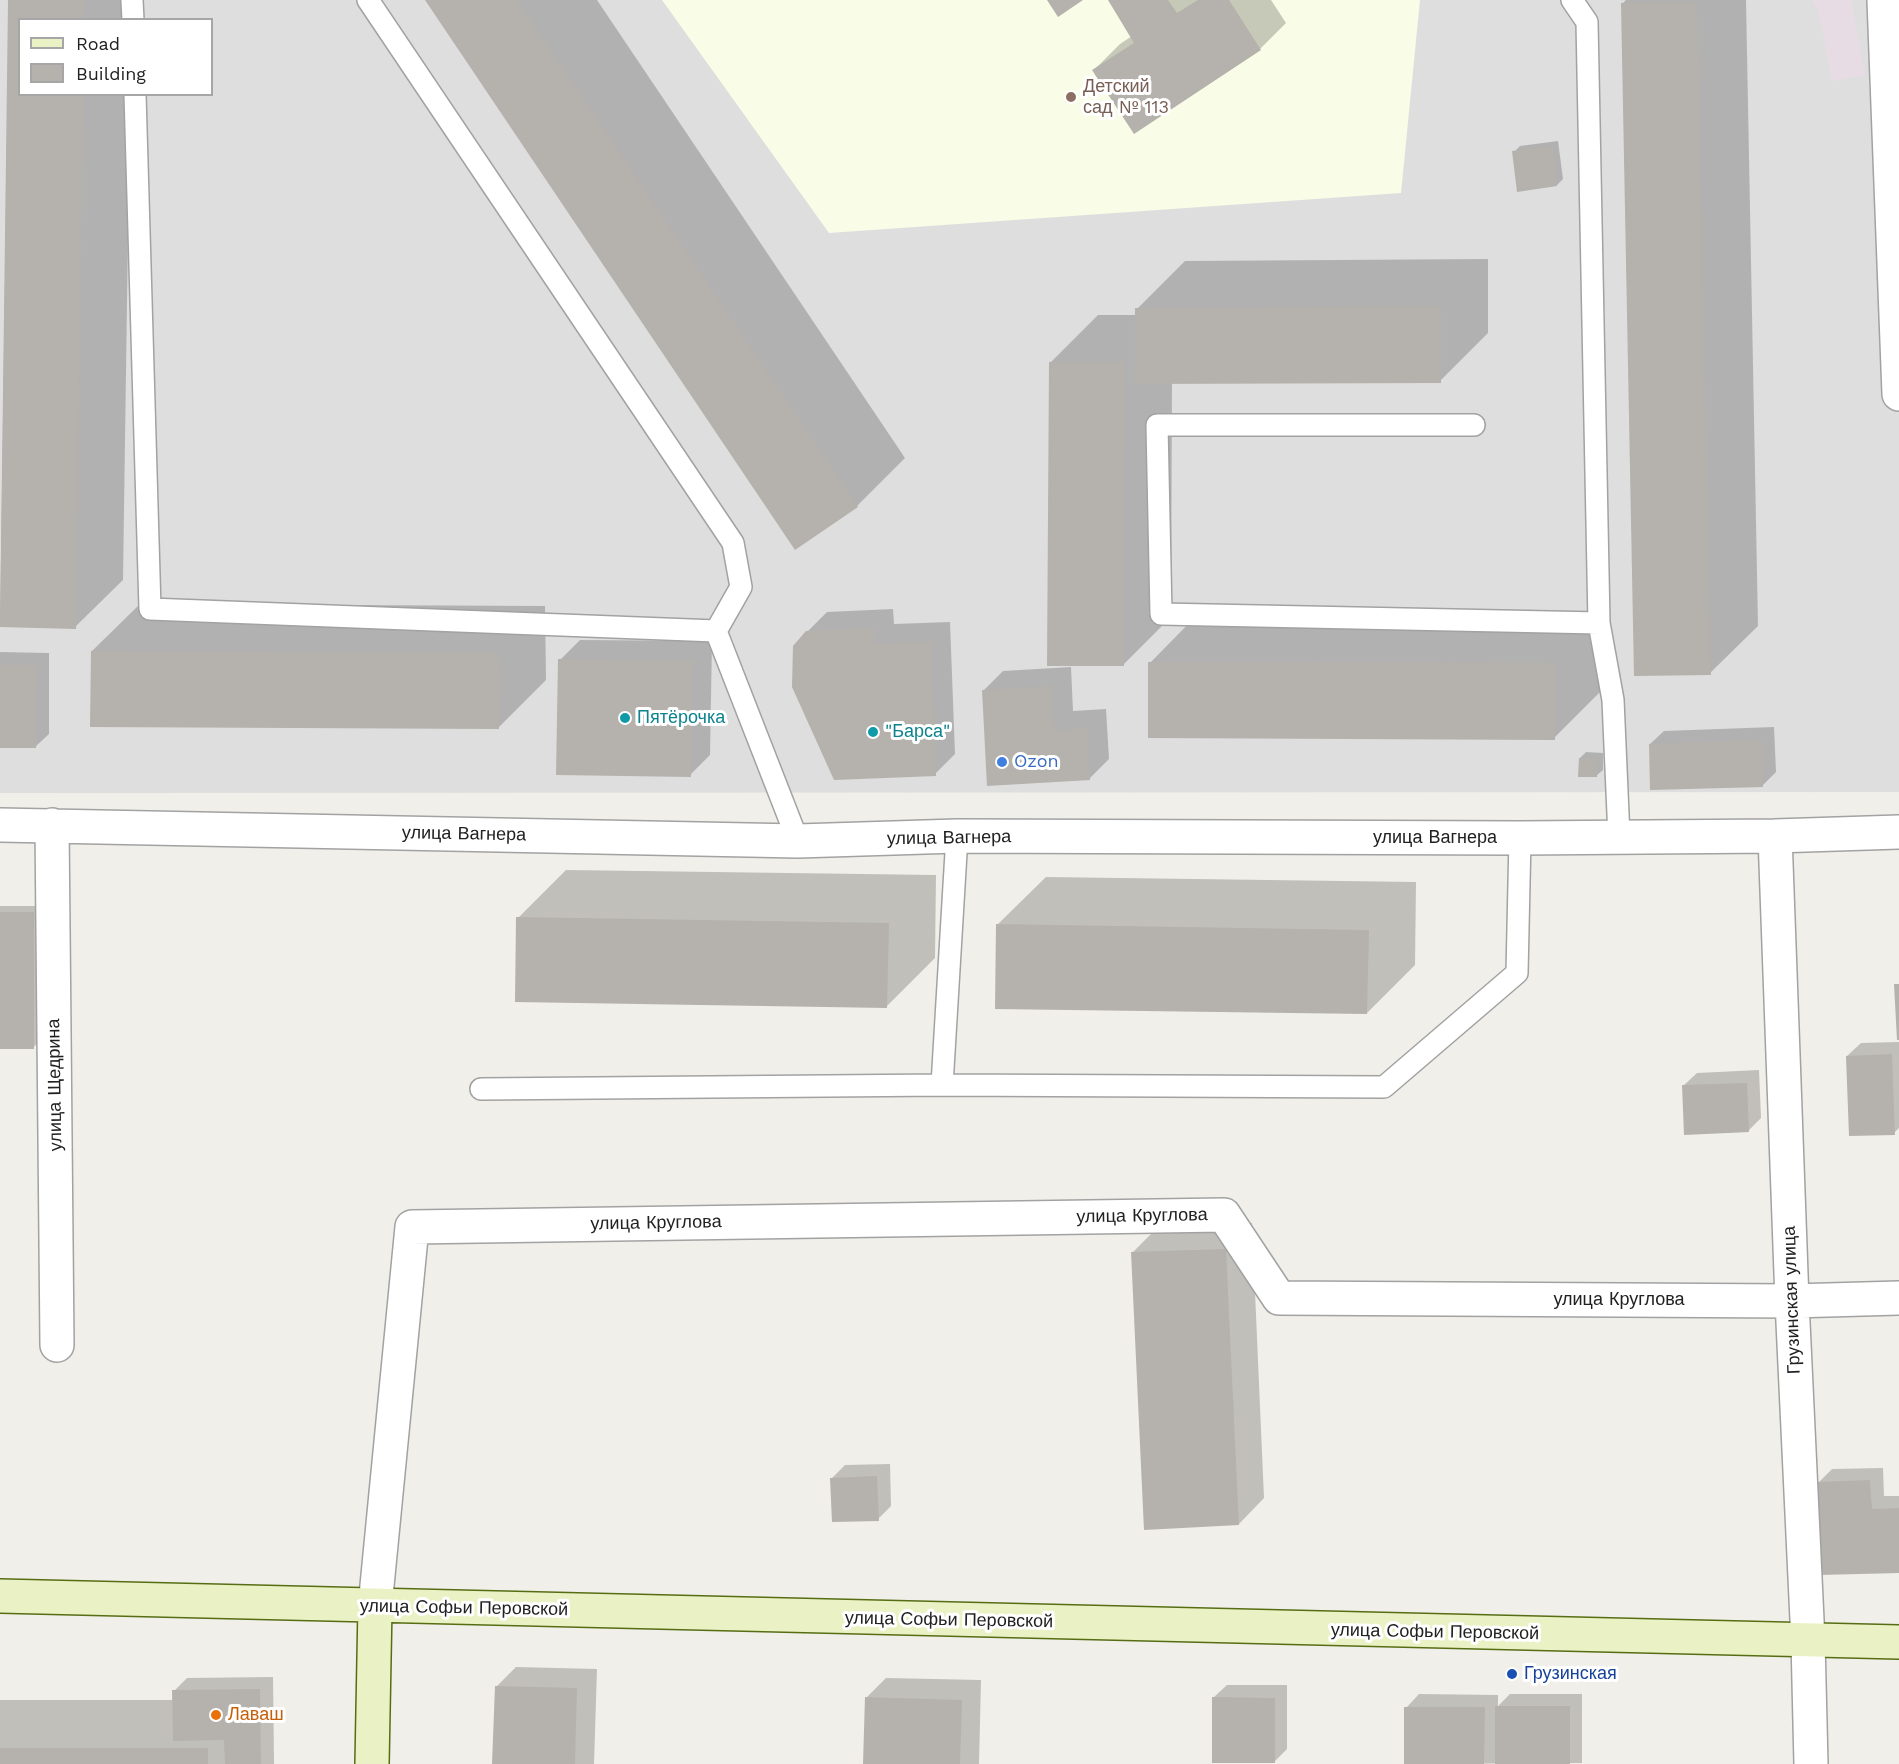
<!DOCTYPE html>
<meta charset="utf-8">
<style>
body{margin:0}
#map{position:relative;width:1899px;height:1764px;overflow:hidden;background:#f0efe9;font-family:"Work Sans",sans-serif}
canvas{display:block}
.legend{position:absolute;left:18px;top:18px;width:195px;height:78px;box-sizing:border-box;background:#fff;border:2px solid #a6a6a6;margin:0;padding:8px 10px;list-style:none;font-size:18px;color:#212121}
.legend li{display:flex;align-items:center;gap:12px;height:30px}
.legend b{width:30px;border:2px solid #a6a6a6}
</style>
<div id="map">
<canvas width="1899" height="1764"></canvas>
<ul class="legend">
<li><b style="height:8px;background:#eaf2c5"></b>Road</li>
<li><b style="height:16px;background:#b5b1ac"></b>Building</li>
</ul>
</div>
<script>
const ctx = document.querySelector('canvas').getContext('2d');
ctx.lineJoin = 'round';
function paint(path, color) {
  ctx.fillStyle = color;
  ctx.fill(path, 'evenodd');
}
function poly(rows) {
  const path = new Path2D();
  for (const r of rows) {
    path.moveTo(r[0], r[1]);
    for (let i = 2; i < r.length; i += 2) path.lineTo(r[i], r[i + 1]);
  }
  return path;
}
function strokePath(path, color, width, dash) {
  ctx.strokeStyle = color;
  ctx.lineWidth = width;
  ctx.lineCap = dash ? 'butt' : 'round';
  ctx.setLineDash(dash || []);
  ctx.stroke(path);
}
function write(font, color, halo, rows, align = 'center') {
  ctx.font = font + ' "Work Sans",sans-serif';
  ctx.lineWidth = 6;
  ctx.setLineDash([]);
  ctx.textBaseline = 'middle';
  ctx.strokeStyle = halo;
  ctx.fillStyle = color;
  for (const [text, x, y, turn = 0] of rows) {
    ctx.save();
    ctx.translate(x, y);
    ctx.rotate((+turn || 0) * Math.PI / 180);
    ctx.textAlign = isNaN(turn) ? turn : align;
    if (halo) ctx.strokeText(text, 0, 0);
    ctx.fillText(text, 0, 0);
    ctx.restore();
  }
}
const residential = poly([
 [0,0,1899,0,1899,792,0,793],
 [20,20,212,20,212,94,20,94]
]);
const industrial = poly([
 [1812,0,1851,0,1865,75,1832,81,1819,13]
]);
const education = poly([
 [662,0,1420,0,1401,193,829,233]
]);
const shadow = poly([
 [9,0,131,0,131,20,20,20,20,94,130,94,123,580,75,627,0,626],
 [427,0,597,0,905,458,857,506,795,548],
 [1110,0,1271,0,1286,23,1260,49,1134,132,1094,70,1120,44,1132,36],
 [1626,0,1746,0,1758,626,1710,673,1623,3],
 [1558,141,1563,179,1557,185,1514,152,1520,146],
 [1488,259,1488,333,1440,381,1172,382,1171,617,1123,665,1050,363,1098,315,1137,315,1137,309,1185,261],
 [140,604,545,606,546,680,498,728,92,651],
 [893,609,894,624,950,622,955,754,935,774,807,632,827,612],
 [1197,615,1602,616,1602,690,1554,738,1150,663],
 [580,640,712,641,710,755,690,775,560,660],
 [0,652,49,653,49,734,35,747,0,746],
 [1071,667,1073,711,1106,709,1109,759,1089,779,983,691,1003,671],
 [1774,727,1776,772,1763,785,1650,744,1664,731],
 [1586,752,1603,753,1603,770,1596,776,1580,758],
 [566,870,936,875,935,958,887,1006,518,918],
 [1046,877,1416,882,1415,965,1367,1013,998,924],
 [0,906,39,906,39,1041,33,1048,0,1048],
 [1899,1042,1899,1128,1894,1133,1847,1056,1861,1043],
 [1759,1070,1761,1118,1748,1131,1683,1086,1697,1073],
 [1252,1223,1264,1498,1239,1524,1132,1253,1158,1227],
 [890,1464,891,1506,878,1519,832,1478,845,1465],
 [1883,1468,1884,1496,1899,1496,1899,1571,1819,1482,1832,1469],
 [516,1667,597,1669,594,1764,494,1764,496,1687],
 [273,1677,274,1764,0,1764,0,1700,174,1700,174,1691,187,1678],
 [886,1678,981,1680,979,1764,865,1764,866,1698],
 [1227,1685,1287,1685,1287,1749,1274,1762,1213,1698],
 [1419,1694,1498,1695,1498,1706,1510,1694,1582,1694,1582,1763,1405,1764,1406,1708]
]);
const building = poly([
 [8,0,85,0,84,20,20,20,20,94,83,94,76,629,0,627],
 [425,0,517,0,858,507,795,550],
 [1047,0,1083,0,1058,17],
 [1108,0,1168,0,1177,13,1198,0,1229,0,1261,50,1134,134,1092,70,1134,43],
 [1697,2,1711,675,1634,676,1621,3],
 [1553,146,1557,186,1517,192,1512,151],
 [1441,306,1441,383,1135,384,1135,308],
 [1049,362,1125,362,1124,666,1047,666],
 [874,628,875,644,931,641,936,776,834,780,792,687,793,646,806,631],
 [91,651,498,653,499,729,90,727],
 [558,659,693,661,691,777,556,775],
 [1148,662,1555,663,1555,740,1148,738],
 [0,665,37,665,36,748,0,748],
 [1052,686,1054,730,1087,728,1090,780,987,786,982,690],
 [1762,740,1763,787,1650,790,1649,744],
 [1579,758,1598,759,1597,777,1578,777],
 [0,912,34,912,34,1049,0,1049],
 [516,917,889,923,887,1008,515,1002],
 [996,924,1369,930,1367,1014,995,1009],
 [1894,984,1899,984,1899,1040,1897,1040],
 [1892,1054,1895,1135,1849,1136,1846,1056],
 [1747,1083,1749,1132,1684,1135,1682,1085],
 [1226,1249,1239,1525,1144,1530,1131,1252],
 [877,1476,879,1521,832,1522,830,1478],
 [1870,1480,1872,1509,1899,1508,1899,1573,1819,1575,1817,1482],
 [495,1686,577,1688,575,1764,492,1764],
 [260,1689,261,1764,225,1764,224,1740,173,1741,172,1690],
 [865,1697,962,1700,960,1764,863,1764],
 [1212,1697,1275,1698,1275,1763,1212,1763],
 [1495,1706,1570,1706,1570,1764,1495,1764],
 [1404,1707,1485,1707,1484,1764,1404,1764],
 [0,1748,208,1748,208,1764,0,1764]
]);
const service = poly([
 [132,0,133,20],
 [368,0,733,543,741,587,716,631],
 [1572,0,1587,22,1599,623],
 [135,94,150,609,716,631],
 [1474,425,1157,425,1161,614,1599,623,1613,700,1619,837],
 [716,631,798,841],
 [942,1085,1384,1087,1517,973,1520,838],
 [481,1089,942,1085,957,836]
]);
const minor = poly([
 [1884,0,1899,394],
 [0,825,798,841,957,836,1520,838,1775,836,1899,832],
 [52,825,57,1345],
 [1775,836,1792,1301,1808,1641,1811,1764],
 [375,1606,412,1227,1224,1215,1279,1298,1792,1301,1899,1298]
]);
const secondary = poly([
 [0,1596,1899,1642],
 [372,1764,375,1606]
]);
const markers = [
 [1071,97,6,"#8d6e63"],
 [625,718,6,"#0f9aa8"],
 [873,732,6,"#0f9aa8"],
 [1002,762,6,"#3f7fe0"],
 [1512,1674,6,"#1a4fb4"],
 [216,1715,6,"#e8710a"]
];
const educationNames = [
 ["Детский",1083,87],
 ["сад № 113",1083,108]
];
const cultureNames = [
 ["Пятёрочка",637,718],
 ["\"Барса\"",885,732]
];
const shopNames = [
 ["Ozon",1014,762]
];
const streetNames = [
 ["улица Вагнера",464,834,1],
 ["улица Вагнера",949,838,-1],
 ["улица Вагнера",1435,838],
 ["улица Щедрина",55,1085,-91],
 ["улица Круглова",1142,1216,-1],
 ["улица Круглова",656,1223,-1],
 ["улица Круглова",1619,1300],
 ["Грузинская улица",1792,1300,-92],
 ["улица Софьи Перовской",464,1608,1],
 ["улица Софьи Перовской",949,1620,1],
 ["улица Софьи Перовской",1435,1632,1]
];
const transitNames = [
 ["Грузинская",1524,1674]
];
const foodNames = [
 ["Лаваш",228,1715]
];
paint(residential, '#dfdede');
paint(industrial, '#e8dce4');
paint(education, '#f9fce7');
paint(shadow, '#0003');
paint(building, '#b5b1ac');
strokePath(service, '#a2a2a2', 24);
strokePath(minor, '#a2a2a2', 36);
strokePath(secondary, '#576d14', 36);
strokePath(service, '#fff', 21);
strokePath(minor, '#fff', 33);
strokePath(secondary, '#eaf2c5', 33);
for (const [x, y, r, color] of markers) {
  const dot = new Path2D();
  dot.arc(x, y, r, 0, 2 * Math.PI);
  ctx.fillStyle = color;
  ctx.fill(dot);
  strokePath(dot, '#fff', 2);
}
write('18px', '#785e54', '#fff', educationNames, 'left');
write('18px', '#0d838f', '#fff', cultureNames, 'left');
write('18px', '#366cbe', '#fff', shopNames, 'left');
write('18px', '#212121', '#fff', streetNames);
write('18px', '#164399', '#fff', transitNames, 'left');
write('18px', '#c56008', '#fff', foodNames, 'left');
</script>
